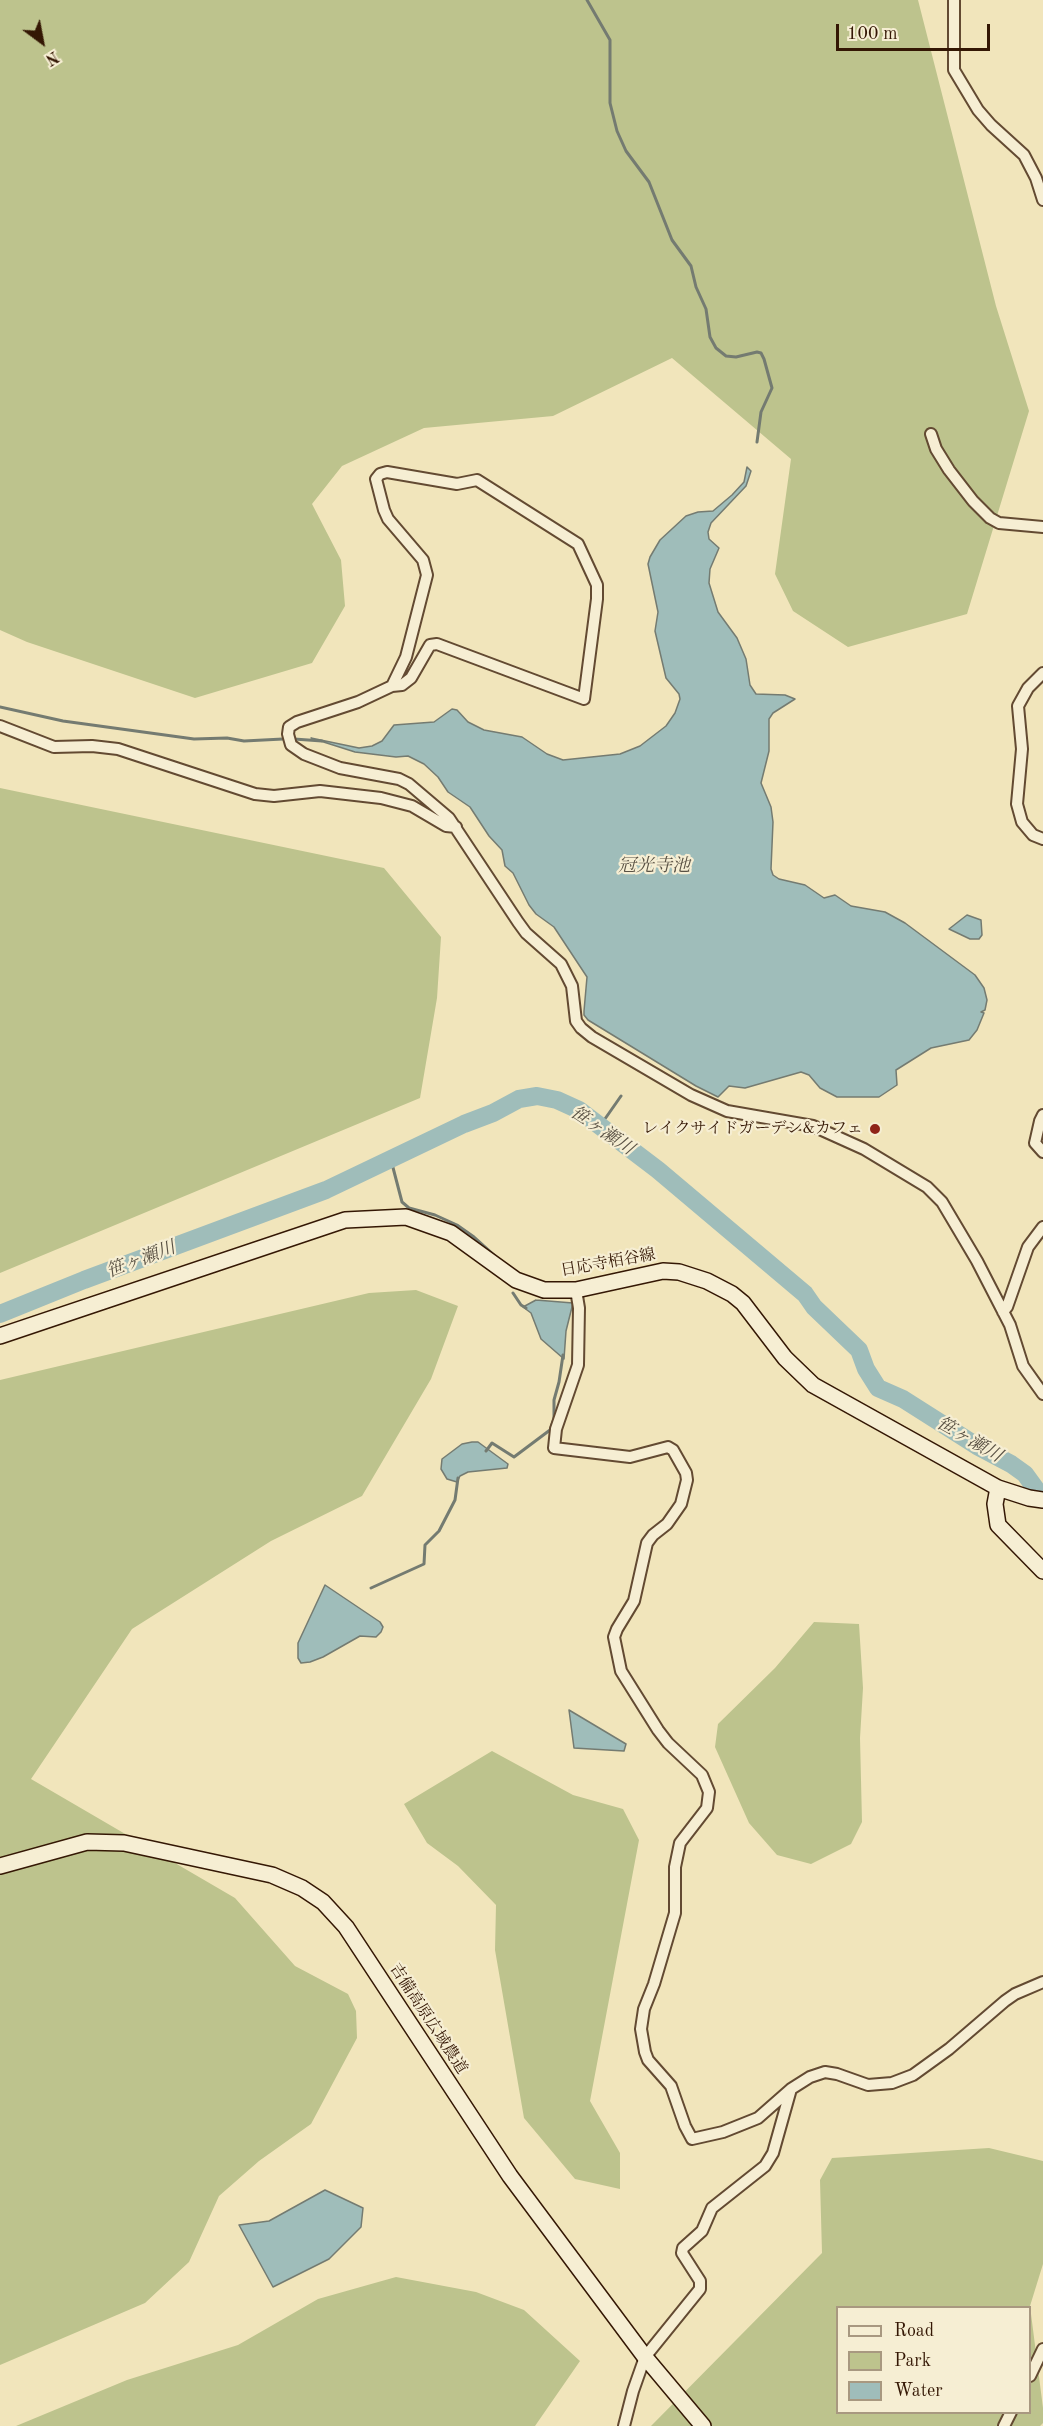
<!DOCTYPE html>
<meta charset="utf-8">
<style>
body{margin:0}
#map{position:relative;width:1043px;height:2426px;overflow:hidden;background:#f1e5bb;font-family:"Old Standard TT",serif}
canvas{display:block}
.legend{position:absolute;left:836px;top:2306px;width:195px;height:108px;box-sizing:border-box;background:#f6eed3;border:2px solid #a89880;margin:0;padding:8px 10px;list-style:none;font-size:18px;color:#341704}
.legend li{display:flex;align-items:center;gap:12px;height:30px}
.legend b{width:30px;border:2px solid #a89880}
.north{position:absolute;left:12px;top:12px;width:60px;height:60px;-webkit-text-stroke:4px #f6eed3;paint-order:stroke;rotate:148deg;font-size:16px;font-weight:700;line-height:24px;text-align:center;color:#341704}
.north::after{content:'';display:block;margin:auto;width:21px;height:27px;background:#341704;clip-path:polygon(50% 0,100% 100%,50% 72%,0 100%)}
.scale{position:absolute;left:836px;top:24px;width:154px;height:27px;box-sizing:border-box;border:3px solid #341704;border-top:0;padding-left:8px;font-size:18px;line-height:21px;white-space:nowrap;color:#341704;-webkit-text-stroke:4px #f6eed3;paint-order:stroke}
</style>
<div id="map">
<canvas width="1043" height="2426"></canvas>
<ul class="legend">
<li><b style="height:8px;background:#f6eed3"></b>Road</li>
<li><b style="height:16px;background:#bdc38d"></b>Park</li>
<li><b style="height:16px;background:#9fbdba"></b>Water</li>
</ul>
<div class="north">N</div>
<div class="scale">100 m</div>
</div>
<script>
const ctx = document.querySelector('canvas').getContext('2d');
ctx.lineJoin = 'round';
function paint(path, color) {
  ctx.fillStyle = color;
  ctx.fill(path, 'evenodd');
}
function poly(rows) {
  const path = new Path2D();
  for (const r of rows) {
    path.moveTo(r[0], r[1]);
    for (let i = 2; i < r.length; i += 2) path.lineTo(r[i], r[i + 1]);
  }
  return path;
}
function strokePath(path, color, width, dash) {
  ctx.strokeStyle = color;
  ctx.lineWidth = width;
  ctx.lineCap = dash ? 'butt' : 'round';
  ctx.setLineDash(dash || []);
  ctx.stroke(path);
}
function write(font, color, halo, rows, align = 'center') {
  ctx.font = font + ' "Old Standard TT","Noto Serif JP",serif';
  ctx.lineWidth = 4.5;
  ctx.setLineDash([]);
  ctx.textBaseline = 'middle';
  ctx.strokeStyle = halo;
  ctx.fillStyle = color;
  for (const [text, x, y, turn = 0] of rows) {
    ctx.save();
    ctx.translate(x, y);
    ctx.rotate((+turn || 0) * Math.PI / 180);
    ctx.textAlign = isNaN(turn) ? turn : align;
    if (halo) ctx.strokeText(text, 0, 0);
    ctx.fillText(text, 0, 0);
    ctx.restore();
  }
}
const green = poly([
 [0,0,918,0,996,306,1029,411,967,614,848,647,793,611,775,574,791,459,672,358,553,416,424,428,342,466,312,504,341,560,345,606,312,663,195,698,27,642,0,630],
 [0,788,384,868,441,937,437,998,420,1098,0,1273],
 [416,1290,458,1306,431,1379,362,1496,271,1541,132,1629,31,1779,235,1898,295,1966,348,1994,356,2011,357,2038,311,2124,259,2161,219,2196,189,2262,145,2303,0,2365,0,1380,369,1293],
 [814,1622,859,1624,863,1688,860,1738,862,1822,851,1844,811,1864,777,1855,749,1823,715,1747,718,1724,775,1668],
 [492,1751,573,1795,623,1809,639,1840,590,2101,620,2153,620,2189,575,2179,524,2118,495,1950,496,1905,458,1866,427,1843,404,1804],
 [989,2148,1043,2161,1043,2264,1030,2306,1043,2408,1043,2423,1040,2426,651,2426,822,2253,820,2180,832,2158],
 [838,2308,1030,2308,1030,2412,838,2412],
 [396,2277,476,2292,524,2310,580,2361,535,2426,16,2426,127,2380,238,2345,318,2299]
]);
const water = poly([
 [747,467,751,471,746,486,711,523,708,532,709,539,719,548,710,569,709,583,718,612,737,638,746,659,750,685,756,694,785,695,795,699,773,713,769,719,769,751,761,783,771,807,773,822,771,869,773,875,779,879,805,885,824,898,835,895,851,906,885,912,905,923,975,975,984,988,987,1000,985,1010,981,1012,984,1013,977,1030,969,1040,931,1048,896,1070,897,1085,879,1097,837,1097,820,1088,809,1075,801,1072,745,1088,729,1086,718,1097,696,1086,588,1020,584,1015,584,1011,587,977,554,927,536,914,529,905,513,873,505,866,502,850,489,836,470,807,448,792,438,777,424,764,408,756,396,757,355,752,311,738,359,748,372,746,382,741,394,725,434,722,452,709,457,710,468,722,484,730,522,737,547,754,563,760,620,754,640,746,666,726,675,713,680,699,679,694,666,678,655,631,658,612,648,564,650,557,660,540,686,516,698,512,713,511,732,495,744,482,747,467],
 [967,915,981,920,982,935,979,939,970,939,949,929,967,915],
 [536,1300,573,1303,566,1331,564,1359,541,1339,531,1313,523,1307,536,1300],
 [472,1442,478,1442,508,1464,507,1468,468,1472,460,1476,457,1482,447,1479,441,1469,442,1459,462,1444,472,1442],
 [325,1585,380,1622,383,1627,381,1632,376,1637,360,1636,323,1657,310,1662,301,1663,298,1658,298,1643,325,1585],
 [569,1710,626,1744,624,1751,574,1748,569,1710],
 [325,2190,363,2208,361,2227,329,2259,273,2287,239,2225,269,2221,325,2190]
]);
const stream = poly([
 [587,0,610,40,610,103,617,131,626,151,649,182,672,240,691,266,696,287,706,309,710,337,716,348,726,356,736,357,757,352,761,353,764,359,772,388,761,412,757,442],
 [0,707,63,721,194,739,227,738,244,741,283,739],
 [294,739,322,741],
 [600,1126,621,1096],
 [391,1160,402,1202,409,1208,435,1215,457,1225,474,1237,494,1255],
 [513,1293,521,1305,526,1308],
 [486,1451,492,1443,514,1457,550,1430,554,1419,554,1400,559,1382,563,1355],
 [371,1588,424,1564,425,1545,439,1531,455,1500,458,1478]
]);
const river = poly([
 [0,1314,84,1280,326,1190,464,1124,493,1113,519,1099,537,1096,557,1100,579,1110,658,1170,805,1294,814,1307,859,1350,866,1369,878,1388,903,1399,977,1446,1011,1464,1025,1474,1043,1499]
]);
const street = poly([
 [954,0,954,70,978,110,991,125,1024,155,1036,178,1043,200],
 [931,434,936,449,949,470,973,501,990,518,999,523,1043,527],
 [1043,673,1028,688,1018,706,1022,749,1017,804,1022,822,1033,835,1043,839],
 [392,686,406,657,427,575,423,560,388,519,384,510,376,479,380,474,387,472,457,484,477,480,578,544,597,585,597,599,584,699,437,644,430,645,411,678,402,685,392,686,358,702,297,722,289,727,288,734,291,745,304,754,340,768,399,779,409,784,449,818,518,922,526,933,561,964,572,986,576,1021,581,1028,592,1037,691,1095,727,1111,813,1126,864,1149,927,1187,942,1202,977,1261,1010,1325,1023,1366,1043,1394],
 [0,726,54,747,92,746,118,749,255,794,274,796,320,791,381,798,412,806,446,826,456,827],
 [1043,1115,1040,1121,1035,1143,1043,1152],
 [576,1290,579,1308,578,1365,556,1429,554,1448,630,1457,668,1447,673,1450,686,1473,687,1480,681,1504,667,1524,653,1535,647,1543,634,1601,617,1629,614,1637,621,1671,658,1730,668,1743,702,1775,709,1792,707,1808,680,1843,675,1867,675,1913,654,1984,644,2009,641,2029,645,2052,648,2060,671,2086,685,2126,692,2139,723,2132,758,2118,791,2089,810,2077,825,2072,837,2074,868,2085,892,2083,913,2075,949,2049,1005,2001,1015,1994,1043,1982],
 [1003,1312,1007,1307,1028,1247,1043,1227],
 [1030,2376,1043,2349],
 [624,2426,633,2391,645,2357,700,2289,700,2281,682,2253,683,2248,702,2231,712,2208,765,2166,773,2153,791,2089],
 [1004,2426,1011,2412]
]);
const secondary = poly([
 [0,1336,345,1220,406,1217,451,1233,516,1280,544,1290,576,1290,663,1271,679,1272,707,1281,732,1294,743,1303,785,1358,813,1385,998,1488,1029,1498,1043,1500],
 [998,1488,995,1504,998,1525,1043,1571],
 [0,1866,87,1842,124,1843,272,1875,302,1888,323,1902,346,1927,510,2176,645,2357,703,2426]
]);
const markers = [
 [875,1129,6,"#8f2418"]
];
const poiNames = [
 ["レイクサイドガーデン&カフェ",863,1129]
];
const streetNames = [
 ["日応寺栢谷線",608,1263,-10],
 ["吉備高原広域農道",428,2019,57]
];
const waterNames = [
 ["冠光寺池",654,866],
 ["笹ヶ瀬川",602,1131,34],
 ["笹ヶ瀬川",141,1260,-21],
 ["笹ヶ瀬川",969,1440,30]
];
paint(green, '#bdc38d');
paint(water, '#9fbdba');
strokePath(water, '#747b71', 1.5);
strokePath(stream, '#747b71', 3);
strokePath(river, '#9fbdba', 18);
strokePath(street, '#634a32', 14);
strokePath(secondary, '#341704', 18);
strokePath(street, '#f6eed3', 10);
strokePath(secondary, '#f6eed3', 15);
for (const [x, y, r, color] of markers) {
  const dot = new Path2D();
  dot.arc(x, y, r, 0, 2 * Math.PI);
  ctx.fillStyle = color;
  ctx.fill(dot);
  strokePath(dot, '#f6eed3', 2);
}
write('16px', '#341704', '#f6eed3', poiNames, 'right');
write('16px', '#341704', '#f6eed3', streetNames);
write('italic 18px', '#595144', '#f6eed3', waterNames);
</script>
